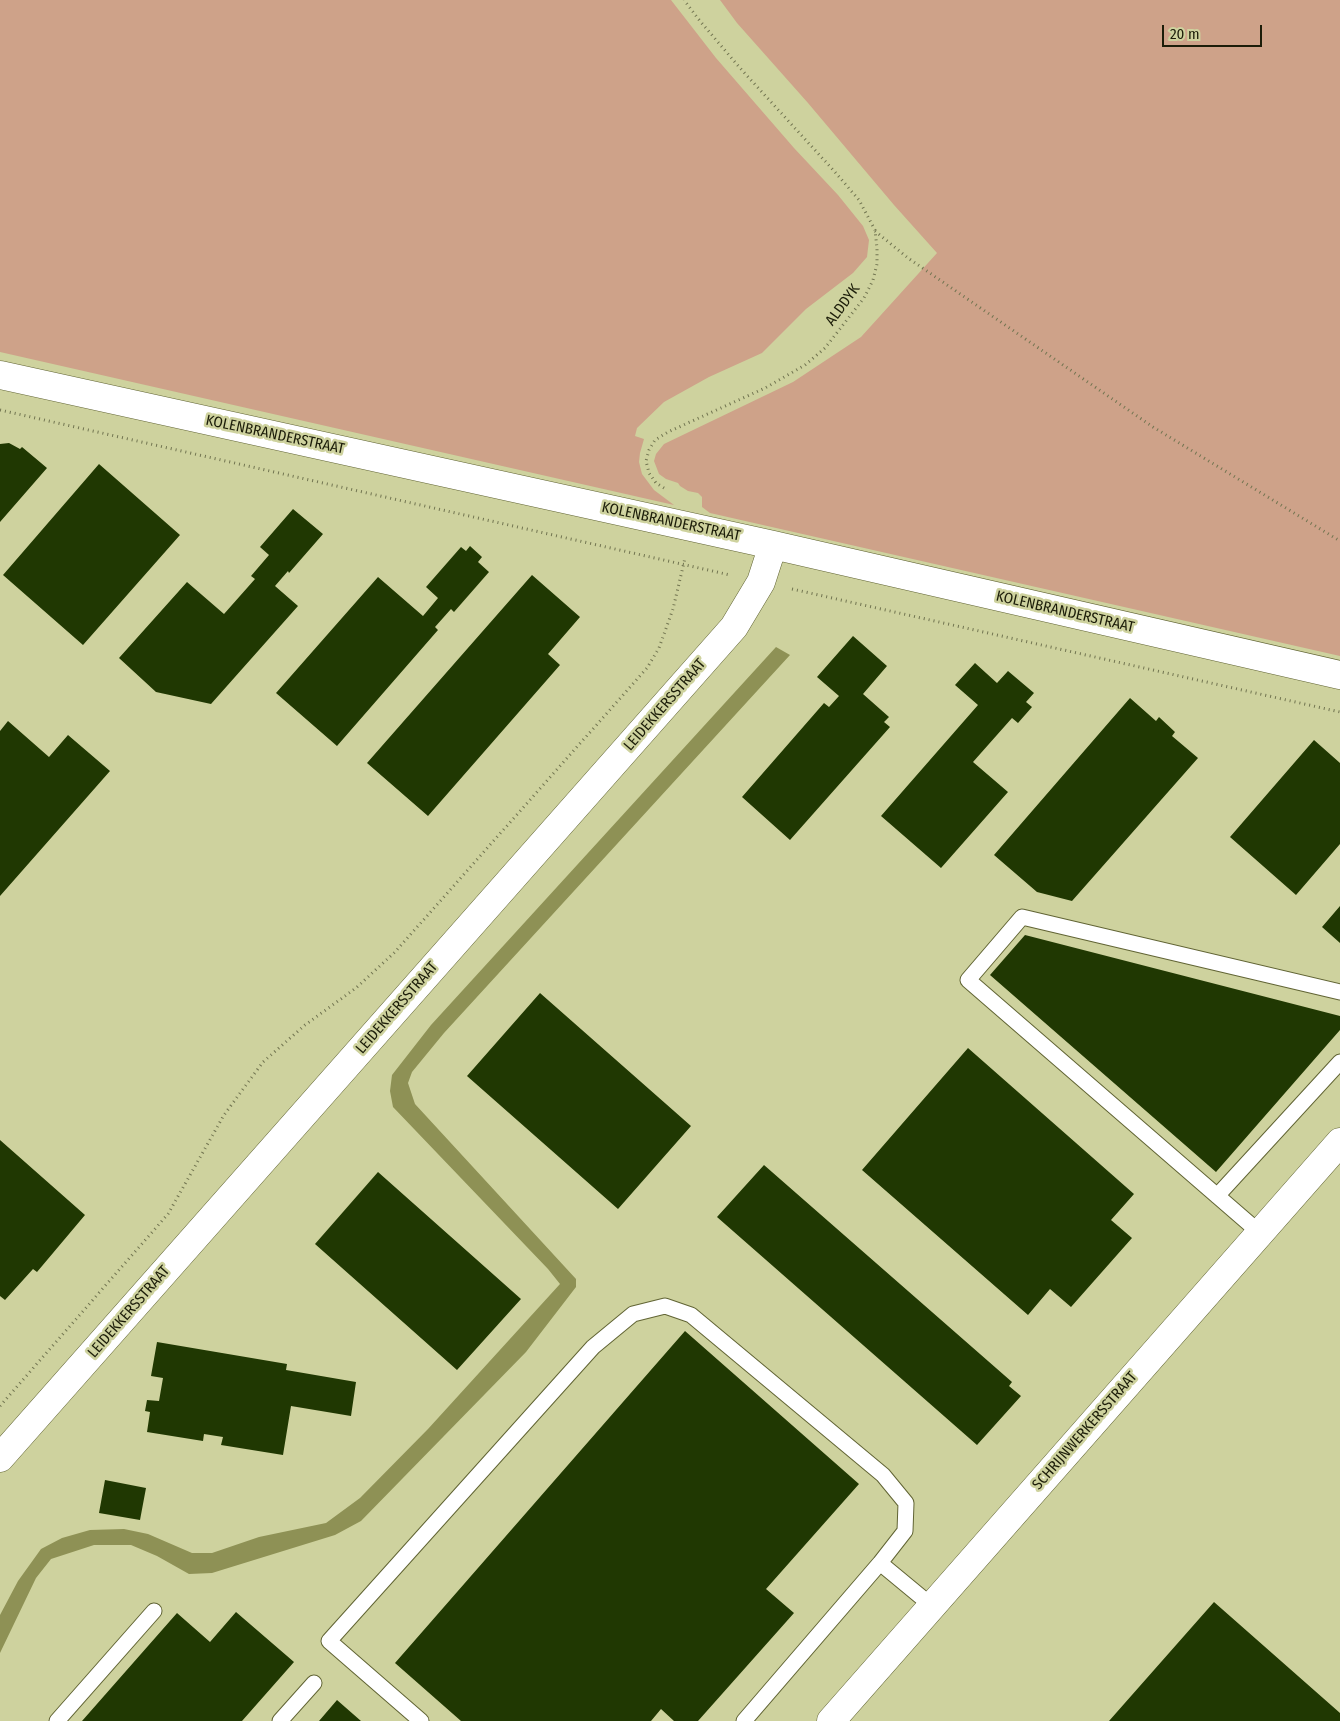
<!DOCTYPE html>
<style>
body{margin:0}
#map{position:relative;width:1340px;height:1721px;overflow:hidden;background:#ced29e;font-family:"Fira Sans Condensed",sans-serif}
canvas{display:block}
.scale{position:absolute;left:1162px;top:25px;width:100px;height:22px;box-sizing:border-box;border:2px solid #1c1d09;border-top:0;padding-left:6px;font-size:15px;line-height:18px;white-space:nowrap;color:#1c1d09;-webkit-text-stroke:4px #ced29e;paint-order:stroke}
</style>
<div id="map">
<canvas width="1340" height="1721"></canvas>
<div class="scale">20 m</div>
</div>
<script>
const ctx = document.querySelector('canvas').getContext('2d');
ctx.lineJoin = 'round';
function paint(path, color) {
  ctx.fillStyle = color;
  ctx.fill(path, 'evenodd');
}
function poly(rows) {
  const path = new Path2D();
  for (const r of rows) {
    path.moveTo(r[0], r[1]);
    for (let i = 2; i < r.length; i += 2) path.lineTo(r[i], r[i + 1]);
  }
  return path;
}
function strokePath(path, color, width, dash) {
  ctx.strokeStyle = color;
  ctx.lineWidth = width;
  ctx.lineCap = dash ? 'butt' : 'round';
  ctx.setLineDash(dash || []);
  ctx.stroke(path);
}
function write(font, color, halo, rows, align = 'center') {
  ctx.font = font + ' "Fira Sans Condensed",sans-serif';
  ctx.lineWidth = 5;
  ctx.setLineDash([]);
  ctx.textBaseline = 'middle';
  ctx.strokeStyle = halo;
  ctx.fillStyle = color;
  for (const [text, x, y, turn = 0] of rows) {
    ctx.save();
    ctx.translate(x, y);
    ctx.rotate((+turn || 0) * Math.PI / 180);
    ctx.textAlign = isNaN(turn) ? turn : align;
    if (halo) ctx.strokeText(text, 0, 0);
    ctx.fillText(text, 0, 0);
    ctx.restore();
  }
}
const green = poly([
 [0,0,671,0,716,58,794,148,838,195,863,226,869,240,867,257,853,273,806,309,762,353,709,377,664,402,637,428,635,436,644,439,640,453,639,462,642,474,654,490,674,505,0,352],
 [720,0,1340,0,1340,656,710,513,702,507,702,497,698,493,688,491,680,486,678,483,666,479,659,474,654,461,656,454,664,444,793,382,861,337,937,253,894,205,808,103,737,23]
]);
const water = poly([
 [776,647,790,655,444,1033,412,1072,408,1083,415,1104,576,1279,576,1287,526,1352,361,1521,335,1535,212,1573,189,1574,157,1556,131,1545,94,1545,51,1559,36,1578,0,1653,0,1615,18,1581,41,1549,62,1538,90,1530,124,1529,148,1534,192,1553,212,1553,259,1537,326,1523,360,1498,428,1429,560,1284,548,1269,393,1107,390,1091,392,1075,431,1025]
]);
const building = poly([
 [9,443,20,449,22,447,47,468,0,522,0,444],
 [99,464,180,535,83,645,3,575],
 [293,509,323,534,289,573,288,571,275,586,298,606,211,704,156,692,119,658,187,582,224,614,255,579,251,576,269,555,260,547],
 [470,546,482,557,478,562,489,572,454,612,451,609,435,627,438,630,337,746,276,693,378,577,423,616,438,598,426,587,461,547,466,551],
 [532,575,580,617,548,654,560,665,428,816,367,763],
 [853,636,887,666,863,694,889,717,884,722,890,727,790,840,742,797,824,703,829,707,839,696,817,677],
 [975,663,997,683,1008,671,1034,693,1026,702,1032,707,1018,723,1012,718,973,762,1008,792,941,868,881,816,978,705,955,685],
 [1130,698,1156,721,1159,717,1175,732,1172,736,1198,758,1072,901,1037,892,994,855],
 [8,721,49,757,68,735,110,771,0,896,0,731],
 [1314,740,1340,763,1340,844,1296,895,1230,837],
 [1340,906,1340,943,1322,927],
 [1025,935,1340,1016,1340,1030,1216,1172,990,975],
 [540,993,691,1126,618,1209,467,1076],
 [968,1048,1134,1194,1111,1220,1132,1238,1071,1307,1050,1289,1028,1315,862,1170],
 [0,1140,85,1215,37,1272,33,1269,5,1300,0,1296],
 [764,1165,1012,1382,1009,1386,1021,1396,977,1445,717,1217],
 [378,1172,521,1299,457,1370,315,1244],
 [685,1331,859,1484,766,1589,794,1613,698,1721,674,1721,661,1709,651,1721,461,1721,395,1663],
 [157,1342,287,1364,286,1370,356,1382,351,1416,291,1406,283,1455,221,1445,223,1437,204,1434,203,1441,147,1432,150,1412,145,1411,147,1400,159,1401,163,1378,151,1376],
 [105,1480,146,1488,140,1520,99,1513],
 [1214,1602,1340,1713,1340,1721,1109,1721],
 [236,1612,294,1662,242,1721,82,1721,177,1613,210,1642],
 [337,1700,361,1721,319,1721]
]);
const path = poly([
 [875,231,908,258,1153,427,1340,541],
 [0,410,730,575],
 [664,488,656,483,649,473,646,461,649,450,655,440,668,432,765,388,805,365,825,348,864,298,873,280,877,264,877,248,875,230,859,200,835,172,740,68,700,21,684,0],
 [792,589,1340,712],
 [0,1406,168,1214,224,1115,263,1062,305,1025,356,988,395,952,647,668,659,648,673,609,685,558]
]);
const lane = poly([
 [1217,1196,1340,1062],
 [1260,1233,968,980,1022,917,1340,992],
 [880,1563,932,1606],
 [57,1721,154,1611],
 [280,1721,314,1683],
 [421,1721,329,1641,593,1347,633,1314,665,1306,691,1315,883,1475,906,1503,905,1531,880,1563,744,1721]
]);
const street = poly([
 [0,375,773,545,1340,675],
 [0,1458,734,627,761,582,773,545],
 [831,1721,1340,1142]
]);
const streetNames = [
 ["ALDDYK",843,305,-54],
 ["KOLENBRANDERSTRAAT",275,435,12],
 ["KOLENBRANDERSTRAAT",671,522,12],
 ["KOLENBRANDERSTRAAT",1065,612,13],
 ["LEIDEKKERSSTRAAT",665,705,-49],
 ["LEIDEKKERSSTRAAT",397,1008,-49],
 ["LEIDEKKERSSTRAAT",129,1312,-49],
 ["SCHRIJNWERKERSSTRAAT",1085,1431,-49]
];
paint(green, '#cea289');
paint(water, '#8e9155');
paint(building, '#203802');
strokePath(lane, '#616434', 17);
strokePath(street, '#616434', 29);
strokePath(path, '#717450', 3, [1, 4]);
strokePath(lane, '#fff', 15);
strokePath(street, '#fff', 28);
write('15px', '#1c1d09', '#ced29e', streetNames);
</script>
